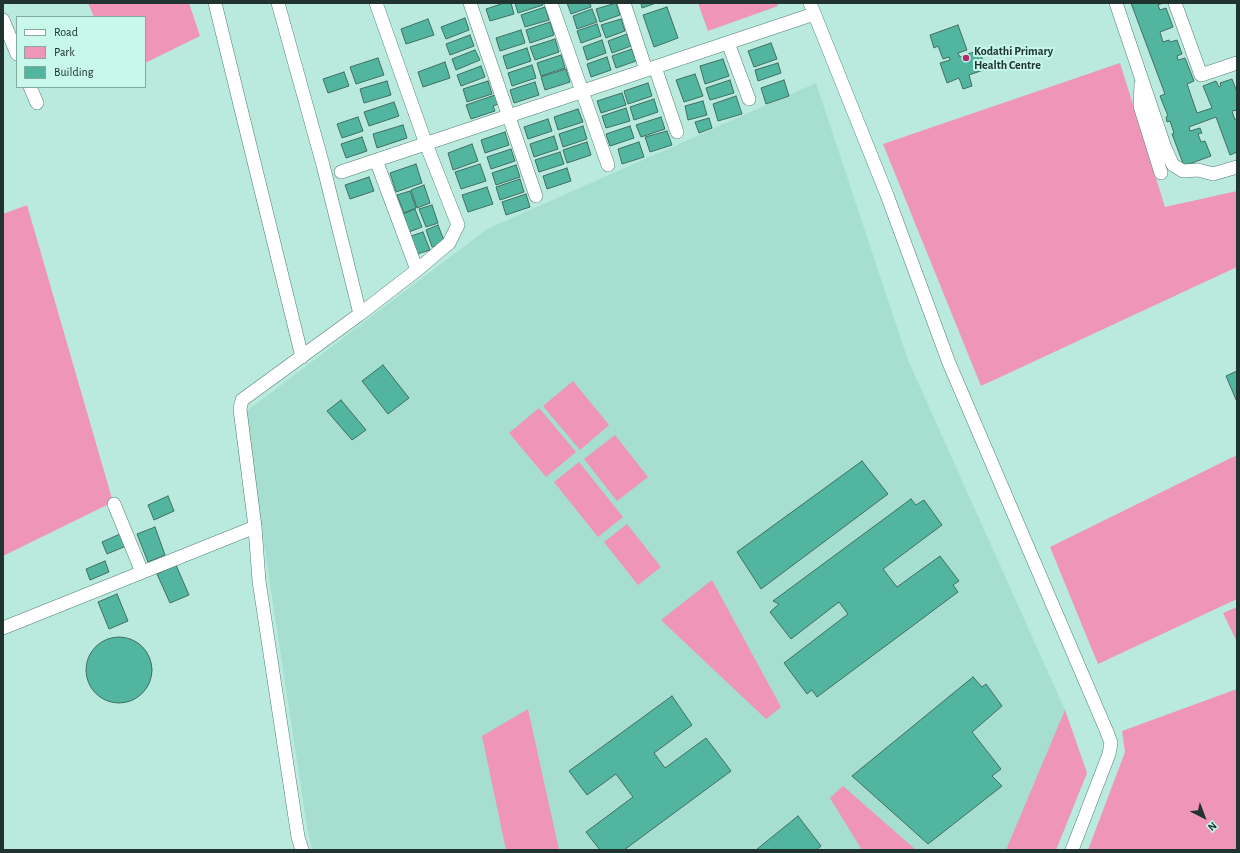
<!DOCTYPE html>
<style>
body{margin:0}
#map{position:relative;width:1240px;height:853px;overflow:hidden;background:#baeadd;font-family:"Alegreya Sans",sans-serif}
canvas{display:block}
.frame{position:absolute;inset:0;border:4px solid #20332e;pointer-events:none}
.legend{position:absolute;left:16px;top:16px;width:130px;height:72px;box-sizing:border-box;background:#c7f8ea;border:1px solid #84a99f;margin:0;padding:5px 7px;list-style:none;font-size:12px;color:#20332e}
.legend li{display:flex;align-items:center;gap:8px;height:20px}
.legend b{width:20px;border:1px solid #84a99f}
.north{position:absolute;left:1184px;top:797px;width:40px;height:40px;-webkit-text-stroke:3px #c7f8ea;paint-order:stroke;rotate:138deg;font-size:11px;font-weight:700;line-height:16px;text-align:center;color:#20332e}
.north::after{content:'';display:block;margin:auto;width:14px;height:18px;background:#20332e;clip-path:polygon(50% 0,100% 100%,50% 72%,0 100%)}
</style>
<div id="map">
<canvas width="1240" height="853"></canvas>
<div class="frame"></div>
<ul class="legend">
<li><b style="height:5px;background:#fff"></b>Road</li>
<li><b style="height:11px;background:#ef95b7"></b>Park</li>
<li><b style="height:11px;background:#52b59f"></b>Building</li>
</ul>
<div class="north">N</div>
</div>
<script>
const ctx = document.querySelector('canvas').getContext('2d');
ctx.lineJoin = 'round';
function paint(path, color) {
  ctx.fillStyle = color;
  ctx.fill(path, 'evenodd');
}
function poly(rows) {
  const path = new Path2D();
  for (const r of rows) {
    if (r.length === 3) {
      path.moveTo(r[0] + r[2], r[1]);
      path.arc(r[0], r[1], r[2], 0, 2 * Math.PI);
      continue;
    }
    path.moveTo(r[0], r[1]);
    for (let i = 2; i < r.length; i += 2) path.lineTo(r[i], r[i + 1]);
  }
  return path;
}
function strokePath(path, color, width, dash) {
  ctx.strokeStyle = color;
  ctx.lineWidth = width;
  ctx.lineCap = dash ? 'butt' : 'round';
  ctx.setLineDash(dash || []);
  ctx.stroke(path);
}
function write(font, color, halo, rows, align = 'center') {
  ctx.font = font + ' "Alegreya Sans",sans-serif';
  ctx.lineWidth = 4;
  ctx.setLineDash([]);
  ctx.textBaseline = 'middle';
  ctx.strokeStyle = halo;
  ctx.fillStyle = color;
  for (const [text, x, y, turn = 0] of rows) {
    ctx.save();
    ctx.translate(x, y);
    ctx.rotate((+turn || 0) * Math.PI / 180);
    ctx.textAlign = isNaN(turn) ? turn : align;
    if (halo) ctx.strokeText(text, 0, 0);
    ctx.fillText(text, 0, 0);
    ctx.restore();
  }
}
const built = poly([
 [816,83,908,360,1065,710,1087,773,1056,850,312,850,307,827,244,413,487,229]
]);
const green = poly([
 [88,3,189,3,200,36,145,63,145,17,94,17],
 [698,3,777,3,778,6,708,31],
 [1120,63,1165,207,1237,191,1237,267,981,386,883,144],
 [27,205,113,502,3,556,3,214],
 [573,381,609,425,580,450,543,406],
 [539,408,576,452,546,477,509,433],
 [615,435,648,477,617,501,584,459],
 [1237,455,1237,599,1098,664,1050,547],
 [579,462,623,517,598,537,554,482],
 [627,524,661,567,638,585,604,542],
 [712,580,781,707,766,719,661,620],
 [1237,607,1237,639,1236,640,1223,613],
 [1237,689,1237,850,1088,850,1125,752,1122,731],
 [528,709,559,850,506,850,482,736],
 [1065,710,1087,773,1056,850,1006,850],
 [843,786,916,850,862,850,830,798]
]);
const building = poly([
 [504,3,511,3,514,14,490,21,486,9,504,3],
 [515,3,542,3,543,5,518,13,515,3],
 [567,3,590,3,591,7,571,14,567,3],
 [616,3,620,15,600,22,596,9,616,3],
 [641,3,656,3,642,8,641,3],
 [1131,3,1163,3,1158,5,1160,10,1166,8,1173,27,1160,32,1163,42,1169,40,1170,42,1177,40,1182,54,1177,56,1178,60,1185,58,1194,81,1187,84,1197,113,1212,108,1203,86,1216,81,1219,87,1221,86,1220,83,1232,79,1237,92,1237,110,1232,111,1235,120,1237,119,1237,152,1230,155,1216,117,1189,127,1190,131,1200,128,1202,133,1198,134,1201,142,1205,141,1211,156,1184,166,1172,134,1174,133,1170,121,1167,122,1166,117,1168,116,1160,96,1165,94,1131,3],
 [545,7,549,20,525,27,521,15,545,7],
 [667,7,678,38,654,47,643,15,667,7],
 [592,9,597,22,577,29,573,16,592,9],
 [465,18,469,30,446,39,441,27,465,18],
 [428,19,434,35,406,44,401,29,428,19],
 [621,19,625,31,606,38,601,25,621,19],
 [550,22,554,35,530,43,526,30,550,22],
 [597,24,601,36,581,43,577,31,597,24],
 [958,25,967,50,958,53,960,57,979,50,986,69,969,75,972,86,963,89,959,78,947,83,940,63,950,60,949,57,943,59,938,46,934,48,930,35,958,25],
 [521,30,525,43,500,51,496,38,521,30],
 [627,34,631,46,612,53,608,41,627,34],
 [470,35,474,46,450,55,446,44,470,35],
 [555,39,559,52,535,60,530,47,555,39],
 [602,40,606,53,587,60,583,47,602,40],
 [771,43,777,59,754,67,748,51,771,43],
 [527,48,531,61,507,69,503,56,527,48],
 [632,49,636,61,616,68,612,56,632,49],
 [475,50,480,60,456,70,452,59,475,50],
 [561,55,565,68,541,76,537,63,561,55],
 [607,57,611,70,591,77,587,64,607,57],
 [378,58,384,75,356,84,350,67,378,58],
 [723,59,729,76,705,84,700,66,723,59],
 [445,62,450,78,423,87,418,72,445,62],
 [778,63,781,73,758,81,755,70,778,63],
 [532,65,536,78,512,86,508,73,532,65],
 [481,66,485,77,461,86,457,75,481,66],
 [566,69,570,82,545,90,541,77,566,69],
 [344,72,349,86,328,93,323,79,344,72],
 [695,74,703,96,684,102,676,80,695,74],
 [730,80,734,93,710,100,706,88,730,80],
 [784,80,789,96,766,104,761,88,784,80],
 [387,81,391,95,364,103,360,89,387,81],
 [488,81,492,94,467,102,463,89,488,81],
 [535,82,539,95,514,103,510,90,535,82],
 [648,83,652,96,628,104,624,91,648,83],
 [622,93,626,105,601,113,597,101,622,93],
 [495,95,498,104,493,106,495,111,471,119,466,105,495,95],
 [736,96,742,114,718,121,713,104,736,96],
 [654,99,658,112,634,120,630,107,654,99],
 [703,101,707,115,688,120,685,106,703,101],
 [394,102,399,116,369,126,364,112,394,102],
 [626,108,630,121,606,128,602,116,626,108],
 [578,109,583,122,558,130,554,117,578,109],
 [358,117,363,131,342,138,337,124,358,117],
 [661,117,665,129,641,137,636,125,661,117],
 [709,118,712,128,699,133,695,122,709,118],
 [548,119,552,131,528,139,524,127,548,119],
 [403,125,407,138,377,148,373,134,403,125],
 [583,126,587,139,563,147,559,134,583,126],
 [630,126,634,138,610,146,606,134,630,126],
 [667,131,672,145,650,152,645,137,667,131],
 [505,132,509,145,485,153,481,140,505,132],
 [554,136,558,149,534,157,530,144,554,136],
 [362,137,367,151,346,158,341,144,362,137],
 [587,142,591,155,567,163,563,150,587,142],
 [639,142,644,157,622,164,618,149,639,142],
 [472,144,478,161,453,170,448,153,472,144],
 [511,149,515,161,491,169,487,157,511,149],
 [560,152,564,164,539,172,535,160,560,152],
 [416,164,422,183,396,192,390,173,416,164],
 [480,164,486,181,461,189,455,172,480,164],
 [516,165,520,177,496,185,492,173,516,165],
 [567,168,571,181,547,189,543,176,567,168],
 [369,177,374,191,350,199,345,185,369,177],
 [520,179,524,192,500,200,496,187,520,179],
 [424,185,430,203,417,208,411,190,424,185],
 [487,187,493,204,468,212,462,195,487,187],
 [410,191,416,208,404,213,397,195,410,191],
 [526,194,530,207,506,215,502,202,526,194],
 [432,205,438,223,426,227,419,209,432,205],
 [415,209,422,227,409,232,403,214,415,209],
 [438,225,445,243,432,247,426,230,438,225],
 [423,232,430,250,417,254,411,236,423,232],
 [383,365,409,398,388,414,362,381,383,365],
 [1237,371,1237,402,1226,376,1237,371],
 [341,400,366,430,352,440,327,411,341,400],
 [862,461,888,494,761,589,737,552,862,461],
 [168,496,174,511,154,520,148,505,168,496],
 [911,499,916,505,924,500,942,525,883,569,897,587,940,556,959,581,953,585,958,592,817,697,812,690,807,694,784,663,848,614,839,602,791,639,770,612,779,604,773,601,911,499],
 [155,527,165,555,148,562,137,534,155,527],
 [120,534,126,546,107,554,102,542,120,534],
 [105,561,109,572,90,580,86,569,105,561],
 [176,565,189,595,170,603,157,574,176,565],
 [117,594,128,621,109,629,98,602,117,594],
 [119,670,33],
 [973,677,982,687,986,684,1002,706,972,732,1001,769,992,776,1002,786,928,844,852,776,973,677],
 [672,696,692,725,654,753,665,768,706,738,731,771,624,850,600,850,586,832,633,797,616,774,587,795,569,771,672,696],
 [798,816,821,846,816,850,756,850,798,816]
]);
const minor = poly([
 [215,3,302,357],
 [278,3,323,165,360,314],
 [470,3,536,196],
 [551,3,608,165],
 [624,3,646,70],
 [810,3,887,195,949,363,1107,732,1111,743,1109,754,1072,850],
 [1116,3,1165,148,1173,165,1183,171,1198,170,1213,174,1237,167],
 [1175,3,1201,75,1237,63],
 [3,20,17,54],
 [728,43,749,99],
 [655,67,677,132],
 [1141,84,1140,106,1161,173],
 [30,87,37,103],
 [376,160,417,270],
 [341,172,814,14],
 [114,504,142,572],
 [3,628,255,527],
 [302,850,298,837,259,581,255,527,240,409,242,400,360,314,417,270,449,243,458,225,426,144,376,3]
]);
const markers = [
 [966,58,4,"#b1296b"]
];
const poiNames = [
 ["Kodathi Primary",974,51],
 ["Health Centre",974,65]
];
paint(built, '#a6dfd0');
paint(green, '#ef95b7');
paint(building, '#52b59f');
strokePath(building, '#416e62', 1);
strokePath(minor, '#517f73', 14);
strokePath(minor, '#fff', 13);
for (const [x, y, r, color] of markers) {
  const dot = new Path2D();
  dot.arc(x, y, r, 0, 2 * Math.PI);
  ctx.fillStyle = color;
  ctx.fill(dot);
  strokePath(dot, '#c7f8ea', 1.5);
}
write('bold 12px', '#20332e', '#c7f8ea', poiNames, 'left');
</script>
